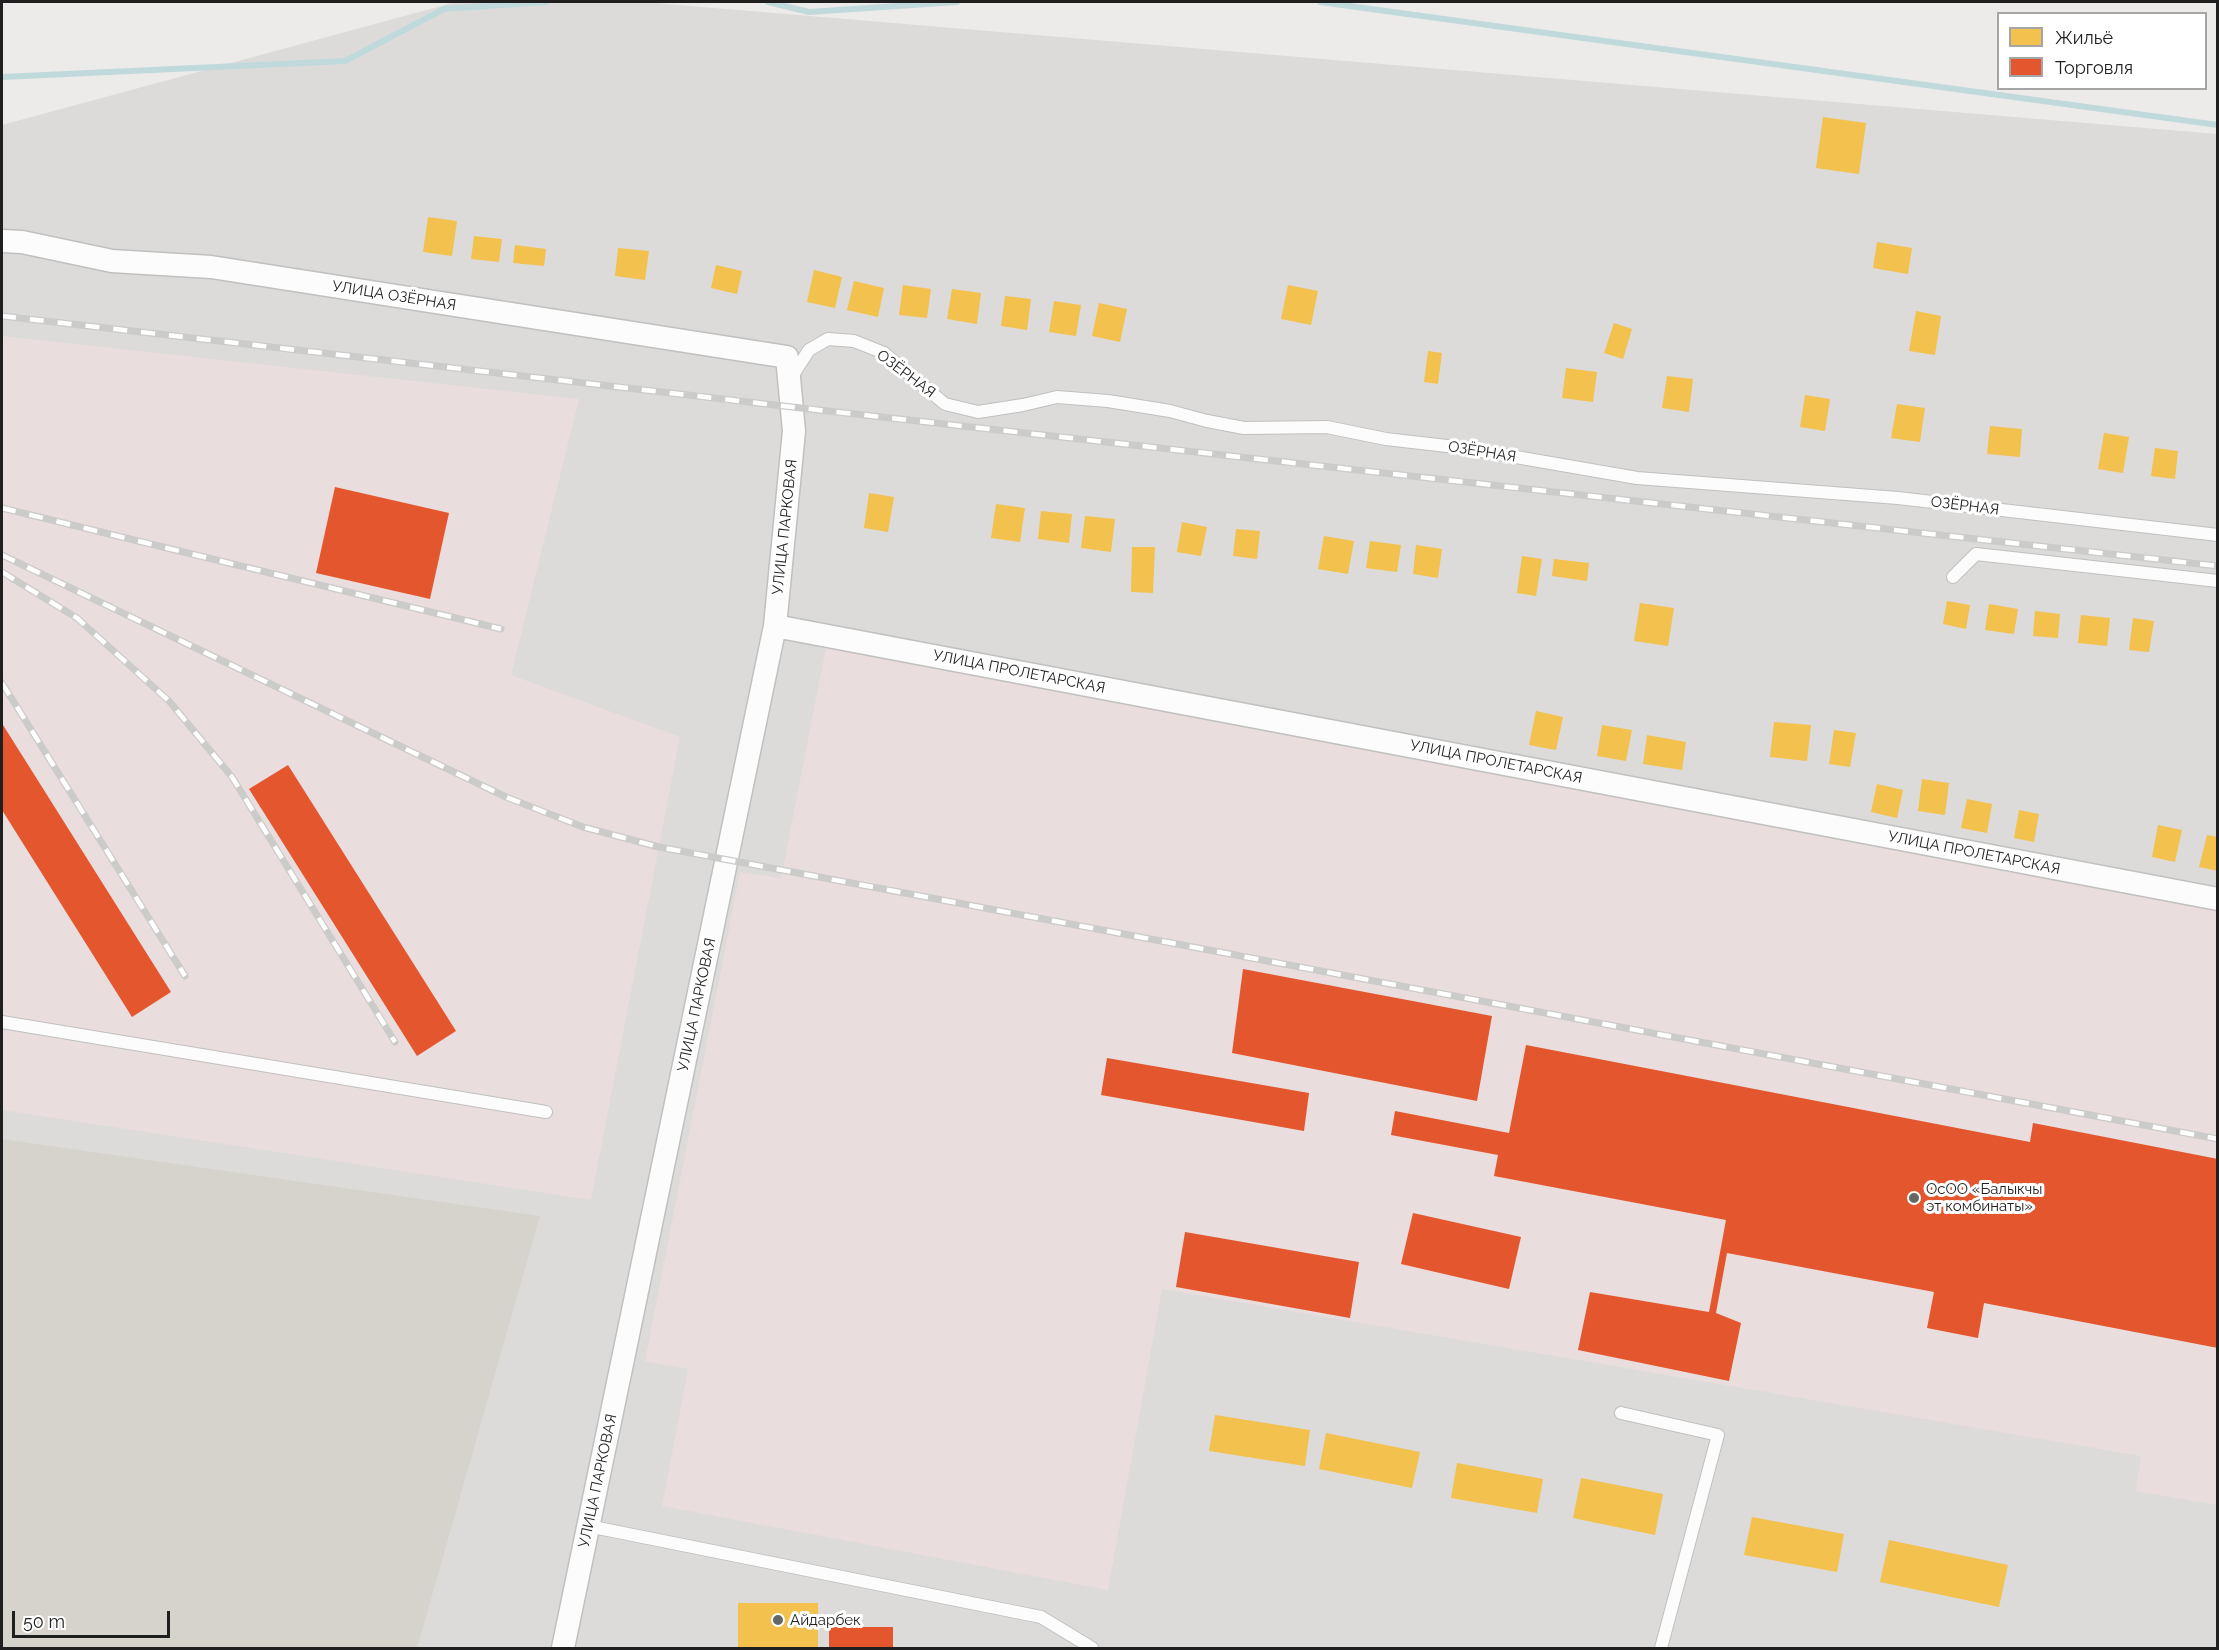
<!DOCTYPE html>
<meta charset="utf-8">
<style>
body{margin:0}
#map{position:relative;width:2219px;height:1650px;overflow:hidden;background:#edebe9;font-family:Raleway,sans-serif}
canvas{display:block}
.frame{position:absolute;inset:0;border:3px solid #1f1f1f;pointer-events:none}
.legend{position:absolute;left:1997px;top:12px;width:210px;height:78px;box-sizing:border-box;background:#fff;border:2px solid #a5a5a5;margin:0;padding:8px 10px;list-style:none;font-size:18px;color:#1f1f1f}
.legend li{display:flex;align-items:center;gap:12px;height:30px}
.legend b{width:30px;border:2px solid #a5a5a5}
.scale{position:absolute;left:12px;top:1611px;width:158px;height:27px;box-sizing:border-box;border:3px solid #1f1f1f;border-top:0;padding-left:8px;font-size:18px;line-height:21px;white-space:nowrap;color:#1f1f1f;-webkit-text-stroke:4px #fff;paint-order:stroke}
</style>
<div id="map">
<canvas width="2219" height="1650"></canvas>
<div class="frame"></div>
<ul class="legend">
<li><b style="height:16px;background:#f2c14e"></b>Жильё</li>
<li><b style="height:16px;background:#e4572e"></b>Торговля</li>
</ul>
<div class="scale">50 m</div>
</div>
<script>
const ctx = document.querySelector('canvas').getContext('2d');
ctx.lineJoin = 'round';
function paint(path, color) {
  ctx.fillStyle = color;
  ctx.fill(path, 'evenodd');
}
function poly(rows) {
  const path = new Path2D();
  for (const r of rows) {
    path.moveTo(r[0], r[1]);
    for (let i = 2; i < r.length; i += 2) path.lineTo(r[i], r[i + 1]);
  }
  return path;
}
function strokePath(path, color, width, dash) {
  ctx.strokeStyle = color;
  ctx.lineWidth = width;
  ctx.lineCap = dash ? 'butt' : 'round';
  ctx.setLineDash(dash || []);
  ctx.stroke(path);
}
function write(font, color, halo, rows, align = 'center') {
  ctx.font = font + ' Raleway,sans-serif';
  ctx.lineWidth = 6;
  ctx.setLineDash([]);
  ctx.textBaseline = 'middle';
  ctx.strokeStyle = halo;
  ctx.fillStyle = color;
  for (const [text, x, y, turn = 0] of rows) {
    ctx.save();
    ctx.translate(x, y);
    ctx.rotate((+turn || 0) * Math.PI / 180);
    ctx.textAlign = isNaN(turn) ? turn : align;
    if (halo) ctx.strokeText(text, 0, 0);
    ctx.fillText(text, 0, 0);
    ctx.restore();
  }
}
const residential = poly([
 [456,2,643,2,2217,134,2217,1648,2,1648,2,125]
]);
const commercial = poly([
 [2,336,579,399,511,675,680,737,591,1200,2,1110],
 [827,642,2217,909,2217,1505,2136,1491,2141,1456,1162,1289,1108,1590,662,1506,688,1369,645,1361,740,872,781,878]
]);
const construction = poly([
 [2,1139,540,1216,417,1648,2,1648]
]);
const homes = poly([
 [1823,117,1866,123,1859,174,1816,168],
 [428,217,457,221,452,256,423,252],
 [474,236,502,239,499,262,471,259],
 [1877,242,1912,248,1908,274,1873,268],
 [515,245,546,249,544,266,513,263],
 [618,248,649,251,645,280,615,276],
 [716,265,742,271,737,294,711,288],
 [814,270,842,277,835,308,807,302],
 [854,281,884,288,878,317,847,310],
 [903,285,931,289,927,318,899,315],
 [1288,285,1318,291,1311,325,1281,319],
 [952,289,981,293,977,324,947,319],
 [1005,296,1031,299,1027,330,1001,326],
 [1054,301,1081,305,1076,336,1049,332],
 [1099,303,1127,309,1120,342,1092,336],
 [1916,311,1941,316,1935,355,1909,351],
 [1614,323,1632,329,1623,359,1604,353],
 [1428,351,1442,353,1438,384,1424,382],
 [1566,368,1597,372,1593,402,1562,398],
 [1667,376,1693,379,1689,412,1662,408],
 [1805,395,1830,399,1825,431,1800,427],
 [1897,404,1925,408,1920,442,1891,438],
 [1990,426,2022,429,2020,457,1987,454],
 [2104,433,2129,437,2123,473,2098,469],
 [2155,448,2178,451,2175,479,2151,476],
 [869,493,894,497,888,532,864,528],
 [996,504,1025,508,1020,542,991,538],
 [1041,511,1072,514,1069,543,1038,539],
 [1085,516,1115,519,1111,552,1081,548],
 [1182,522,1207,527,1201,556,1177,552],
 [1236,529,1260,531,1257,559,1233,556],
 [1324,536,1354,541,1348,574,1318,569],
 [1370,541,1401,545,1397,572,1366,568],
 [1416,545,1442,549,1438,578,1413,574],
 [1132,547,1155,547,1153,593,1131,592],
 [1522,556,1542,559,1536,596,1517,593],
 [1554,559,1589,563,1587,581,1552,576],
 [1947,601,1970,605,1966,629,1943,624],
 [1640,603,1674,608,1668,646,1634,641],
 [1989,604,2018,609,2014,634,1985,630],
 [2035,611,2060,614,2058,638,2033,636],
 [2081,615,2110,618,2107,646,2078,643],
 [2133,618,2154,621,2149,652,2129,650],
 [1536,711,1563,717,1556,750,1529,745],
 [1774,722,1811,725,1807,761,1770,757],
 [1602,725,1632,730,1626,761,1597,756],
 [1834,730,1856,733,1850,767,1829,764],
 [1647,735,1686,742,1682,770,1643,764],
 [1922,779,1949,783,1945,815,1918,811],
 [1877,784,1903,790,1897,818,1871,812],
 [1967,799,1992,804,1987,833,1961,828],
 [2019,810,2039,814,2034,842,2014,838],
 [2158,825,2182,830,2175,862,2152,857],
 [2207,835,2218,837,2218,871,2199,867],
 [1215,1415,1310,1430,1305,1466,1209,1451],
 [1326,1433,1420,1452,1412,1488,1319,1469],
 [1457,1463,1543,1479,1537,1513,1451,1498],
 [1581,1478,1663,1494,1655,1535,1573,1518],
 [1752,1517,1844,1534,1837,1572,1744,1555],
 [1889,1540,2008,1565,1999,1607,1880,1582],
 [738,1603,818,1603,818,1648,738,1648]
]);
const shops = poly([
 [335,487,449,513,430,599,316,573],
 [3,725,171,992,132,1017,2,810],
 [288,765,456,1031,417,1056,249,789],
 [1243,969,1492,1016,1477,1101,1232,1053],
 [1526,1045,2030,1142,2033,1123,2218,1159,2218,1348,1984,1303,1978,1338,1927,1328,1934,1292,1727,1253,1716,1313,1741,1323,1729,1381,1578,1350,1590,1292,1709,1312,1726,1220,1494,1176,1498,1155,1391,1135,1395,1111,1509,1133],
 [1107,1058,1309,1093,1304,1131,1101,1095],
 [1413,1213,1521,1237,1509,1289,1401,1264],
 [1185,1232,1359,1262,1350,1318,1176,1287],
 [829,1627,893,1627,893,1648,829,1648]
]);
const stream = poly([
 [768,2,809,12,957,2],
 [1320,2,2218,125],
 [2,77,345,61,444,9,546,2]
]);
const service = poly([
 [791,378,809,350,828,339,854,341,884,353,945,404,978,412,1023,405,1057,397,1108,401,1170,411,1207,421,1244,428,1327,427,1386,439,1464,448,1637,478,1898,498,2218,535],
 [1953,577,1976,554,2218,581],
 [2,1022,546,1112],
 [1621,1413,1718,1435,1661,1648],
 [588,1526,1041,1617,1092,1648]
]);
const minor = poly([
 [2,241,22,242,112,261,211,267,787,357,794,431,775,626,563,1648],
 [775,626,2218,899]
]);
const rail = poly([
 [2,316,792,407,2218,566],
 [2,508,501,629],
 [2,555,506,797,583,827,659,847,2218,1139],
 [2,572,77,618,169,701,232,777,395,1042],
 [2,683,185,976]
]);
const markers = [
 [1914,1198,6,"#676666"],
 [778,1620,6,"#676666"]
];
const streetNames = [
 ["УЛИЦА ОЗЁРНАЯ",394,296,9],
 ["ОЗЁРНАЯ",906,374,37],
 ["ОЗЁРНАЯ",1482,452,9],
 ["ОЗЁРНАЯ",1965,506,7],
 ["УЛИЦА ПАРКОВАЯ",785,527,-84],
 ["УЛИЦА ПРОЛЕТАРСКАЯ",1019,672,11],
 ["УЛИЦА ПРОЛЕТАРСКАЯ",1496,762,11],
 ["УЛИЦА ПРОЛЕТАРСКАЯ",1974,853,11],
 ["УЛИЦА ПАРКОВАЯ",697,1005,-78],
 ["УЛИЦА ПАРКОВАЯ",598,1481,-78]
];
const poiNames = [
 ["ОсОО «Балыкчы",1926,1189],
 ["эт комбинаты»",1926,1206],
 ["Айдарбек",790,1620]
];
paint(residential, '#dcdbda');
paint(commercial, '#e9dddd');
paint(construction, '#d5d3cb');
paint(homes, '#f2c14e');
paint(shops, '#e4572e');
strokePath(stream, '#c0dadc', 6);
strokePath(service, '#c0c0bf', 14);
strokePath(minor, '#c0c0bf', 25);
strokePath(service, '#fcfcfc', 12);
strokePath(minor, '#fcfcfc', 22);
strokePath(rail, '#cbcbca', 7);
strokePath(rail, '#fff', 4.5, [14]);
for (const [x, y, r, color] of markers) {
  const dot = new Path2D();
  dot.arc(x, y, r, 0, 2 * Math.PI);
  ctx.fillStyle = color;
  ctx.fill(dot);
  strokePath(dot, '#fff', 2);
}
write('15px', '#1f1f1f', '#fff', streetNames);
write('15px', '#1f1f1f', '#fff', poiNames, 'left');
</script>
